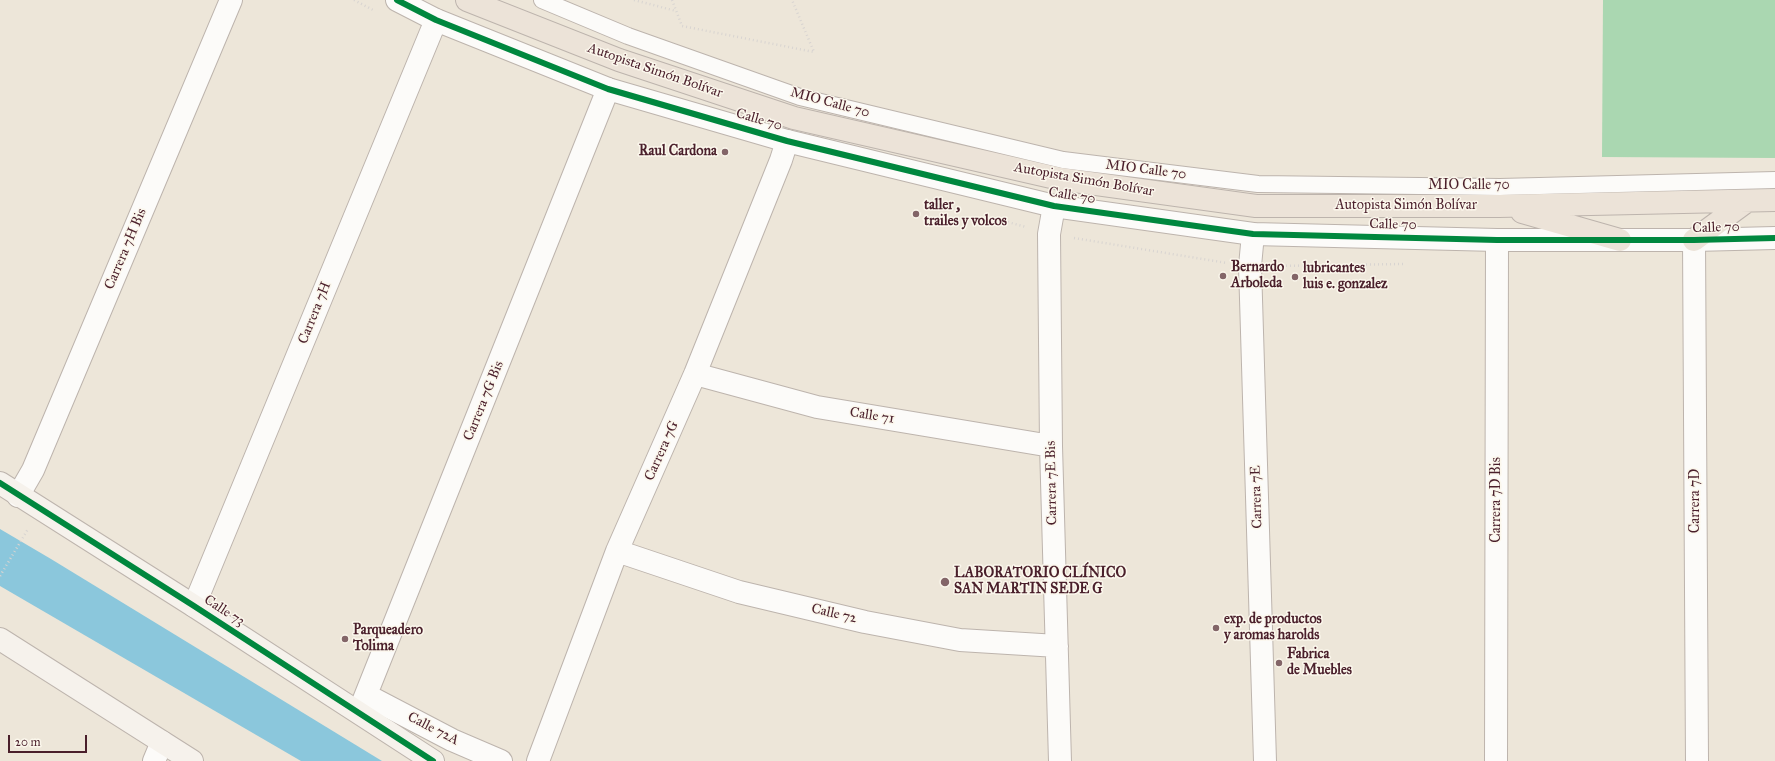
<!DOCTYPE html>
<meta charset="utf-8">
<style>
body{margin:0}
#map{position:relative;width:1775px;height:761px;overflow:hidden;background:#ede6d9;font-family:"IM FELL Great Primer",serif}
canvas{display:block}
.scale{position:absolute;left:8px;top:735px;width:79px;height:18px;box-sizing:border-box;border:2px solid #4a1f2b;border-top:0;padding-left:5px;font-size:12px;line-height:14px;white-space:nowrap;color:#4a1f2b;-webkit-text-stroke:3px #fbf7ec;paint-order:stroke}
</style>
<div id="map">
<canvas width="1775" height="761"></canvas>
<div class="scale">20 m</div>
</div>
<script>
const ctx = document.querySelector('canvas').getContext('2d');
ctx.lineJoin = 'round';
function paint(path, color) {
  ctx.fillStyle = color;
  ctx.fill(path, 'evenodd');
}
function poly(rows) {
  const path = new Path2D();
  for (const r of rows) {
    path.moveTo(r[0], r[1]);
    for (let i = 2; i < r.length; i += 2) path.lineTo(r[i], r[i + 1]);
  }
  return path;
}
function strokePath(path, color, width, dash) {
  ctx.strokeStyle = color;
  ctx.lineWidth = width;
  ctx.lineCap = dash ? 'butt' : 'round';
  ctx.setLineDash(dash || []);
  ctx.stroke(path);
}
function write(font, color, halo, rows, align = 'center') {
  ctx.font = font + ' "IM FELL Great Primer",serif';
  ctx.lineWidth = 3;
  ctx.setLineDash([]);
  ctx.textBaseline = 'middle';
  ctx.strokeStyle = halo;
  ctx.fillStyle = color;
  for (const [text, x, y, turn = 0] of rows) {
    ctx.save();
    ctx.translate(x, y);
    ctx.rotate((+turn || 0) * Math.PI / 180);
    ctx.textAlign = isNaN(turn) ? turn : align;
    if (halo) ctx.strokeText(text, 0, 0);
    ctx.fillText(text, 0, 0);
    ctx.restore();
  }
}
const green = poly([
 [1603,0,1775,0,1775,158,1602,157]
]);
const water = poly([
 [0,529,51,559,382,761,301,761,0,586]
]);
const path = poly([
 [354,0,375,11],
 [634,0,676,11],
 [672,0,682,26,814,52,792,0],
 [1004,221,1026,227],
 [1074,238,1227,263],
 [1274,266,1403,264],
 [0,576,28,529]
]);
const service = poly([
 [542,0,628,36,800,97,1063,160,1258,184,1500,187,1775,180]
]);
const minor = poly([
 [1054,206,1049,234,1051,446,1060,761],
 [1253,234,1250,266,1265,761],
 [1694,240,1697,761],
 [695,374,817,407,1051,446],
 [18,496,33,470,231,0],
 [617,551,739,592,865,622,960,640,1057,646],
 [194,606,436,20],
 [366,695,452,740,501,761],
 [359,712,608,89],
 [154,761,162,742],
 [538,761,617,551,695,374,781,160,787,141],
 [1496,761,1497,240]
]);
const tertiary = poly([
 [397,0,436,20,608,89,787,141,1054,206,1253,234,1497,240,1694,240,1775,238]
]);
const secondary = poly([
 [0,483,194,606,433,761],
 [0,639,192,761]
]);
const trunk = poly([
 [467,0,619,60,794,118,1060,179,1256,206,1499,206,1775,200],
 [1522,212,1620,240],
 [1694,240,1747,201]
]);
const cycleway = poly([
 [397,0,436,20,608,89,787,141,1054,206,1253,234,1497,240,1694,240,1775,238],
 [0,483,194,606,433,761]
]);
const markers = [
 [725,152,4,"#836568"],
 [916,214,4,"#836568"],
 [1223,276,4,"#836568"],
 [1295,277,4,"#836568"],
 [945,582,5,"#836568"],
 [1216,628,4,"#836568"],
 [345,639,4,"#836568"],
 [1279,663,4,"#836568"]
];
const streetNames = [
 ["Autopista Simón Bolívar",655,71,19],
 ["MIO Calle 70",830,103,15],
 ["Calle 70",759,120,16],
 ["MIO Calle 70",1146,170,7],
 ["Autopista Simón Bolívar",1084,180,10],
 ["MIO Calle 70",1469,186],
 ["Calle 70",1072,196,9],
 ["Autopista Simón Bolívar",1406,206],
 ["Calle 70",1393,225,1],
 ["Calle 70",1716,228,-2],
 ["Carrera 7H Bis",126,249,-67],
 ["Carrera 7H",315,313,-68],
 ["Carrera 7G Bis",484,401,-68],
 ["Calle 71",872,416,9],
 ["Carrera 7G",662,451,-66],
 ["Carrera 7E Bis",1052,483,-91],
 ["Carrera 7E",1257,497,-92],
 ["Carrera 7D Bis",1497,500,-90],
 ["Carrera 7D",1696,501,-90],
 ["Calle 73",224,611,33],
 ["Calle 72",834,614,13],
 ["Calle 72A",433,729,27]
];
const poiNames = [
 ["Raul Cardona",717,152,"right"],
 ["taller ,",924,206],
 ["trailes y volcos",924,222],
 ["Bernardo",1231,268],
 ["Arboleda",1231,284],
 ["lubricantes",1303,269],
 ["luis e. gonzalez",1303,285],
 ["LABORATORIO CLÍNICO",954,574],
 ["SAN MARTIN SEDE G",954,590],
 ["exp. de productos",1224,620],
 ["y aromas harolds",1224,636],
 ["Parqueadero",353,631],
 ["Tolima",353,647],
 ["Fabrica",1287,655],
 ["de Muebles",1287,671]
];
paint(green, '#aad7b1');
paint(water, '#8bc7dc');
strokePath(service, '#bdb4ad', 18);
strokePath(minor, '#bdb4ad', 24);
strokePath(tertiary, '#bdb4ad', 24);
strokePath(secondary, '#bdb4ad', 24);
strokePath(trunk, '#bdb4ad', 24);
strokePath(path, '#d8d4d1', 2.5, [1, 3]);
strokePath(service, '#fcfbf9', 16);
strokePath(minor, '#fcfbf9', 22);
strokePath(tertiary, '#fcfbf9', 22);
strokePath(secondary, '#f6f2ec', 22);
strokePath(trunk, '#ece3d8', 22);
strokePath(cycleway, '#00873e', 6);
for (const [x, y, r, color] of markers) {
  const dot = new Path2D();
  dot.arc(x, y, r, 0, 2 * Math.PI);
  ctx.fillStyle = color;
  ctx.fill(dot);
  strokePath(dot, '#fbf7ec', 1.5);
}
write('14px', '#4a1f2b', '#fbf7ec', streetNames);
write('bold 14px', '#4a1f2b', '#fbf7ec', poiNames, 'left');
</script>
